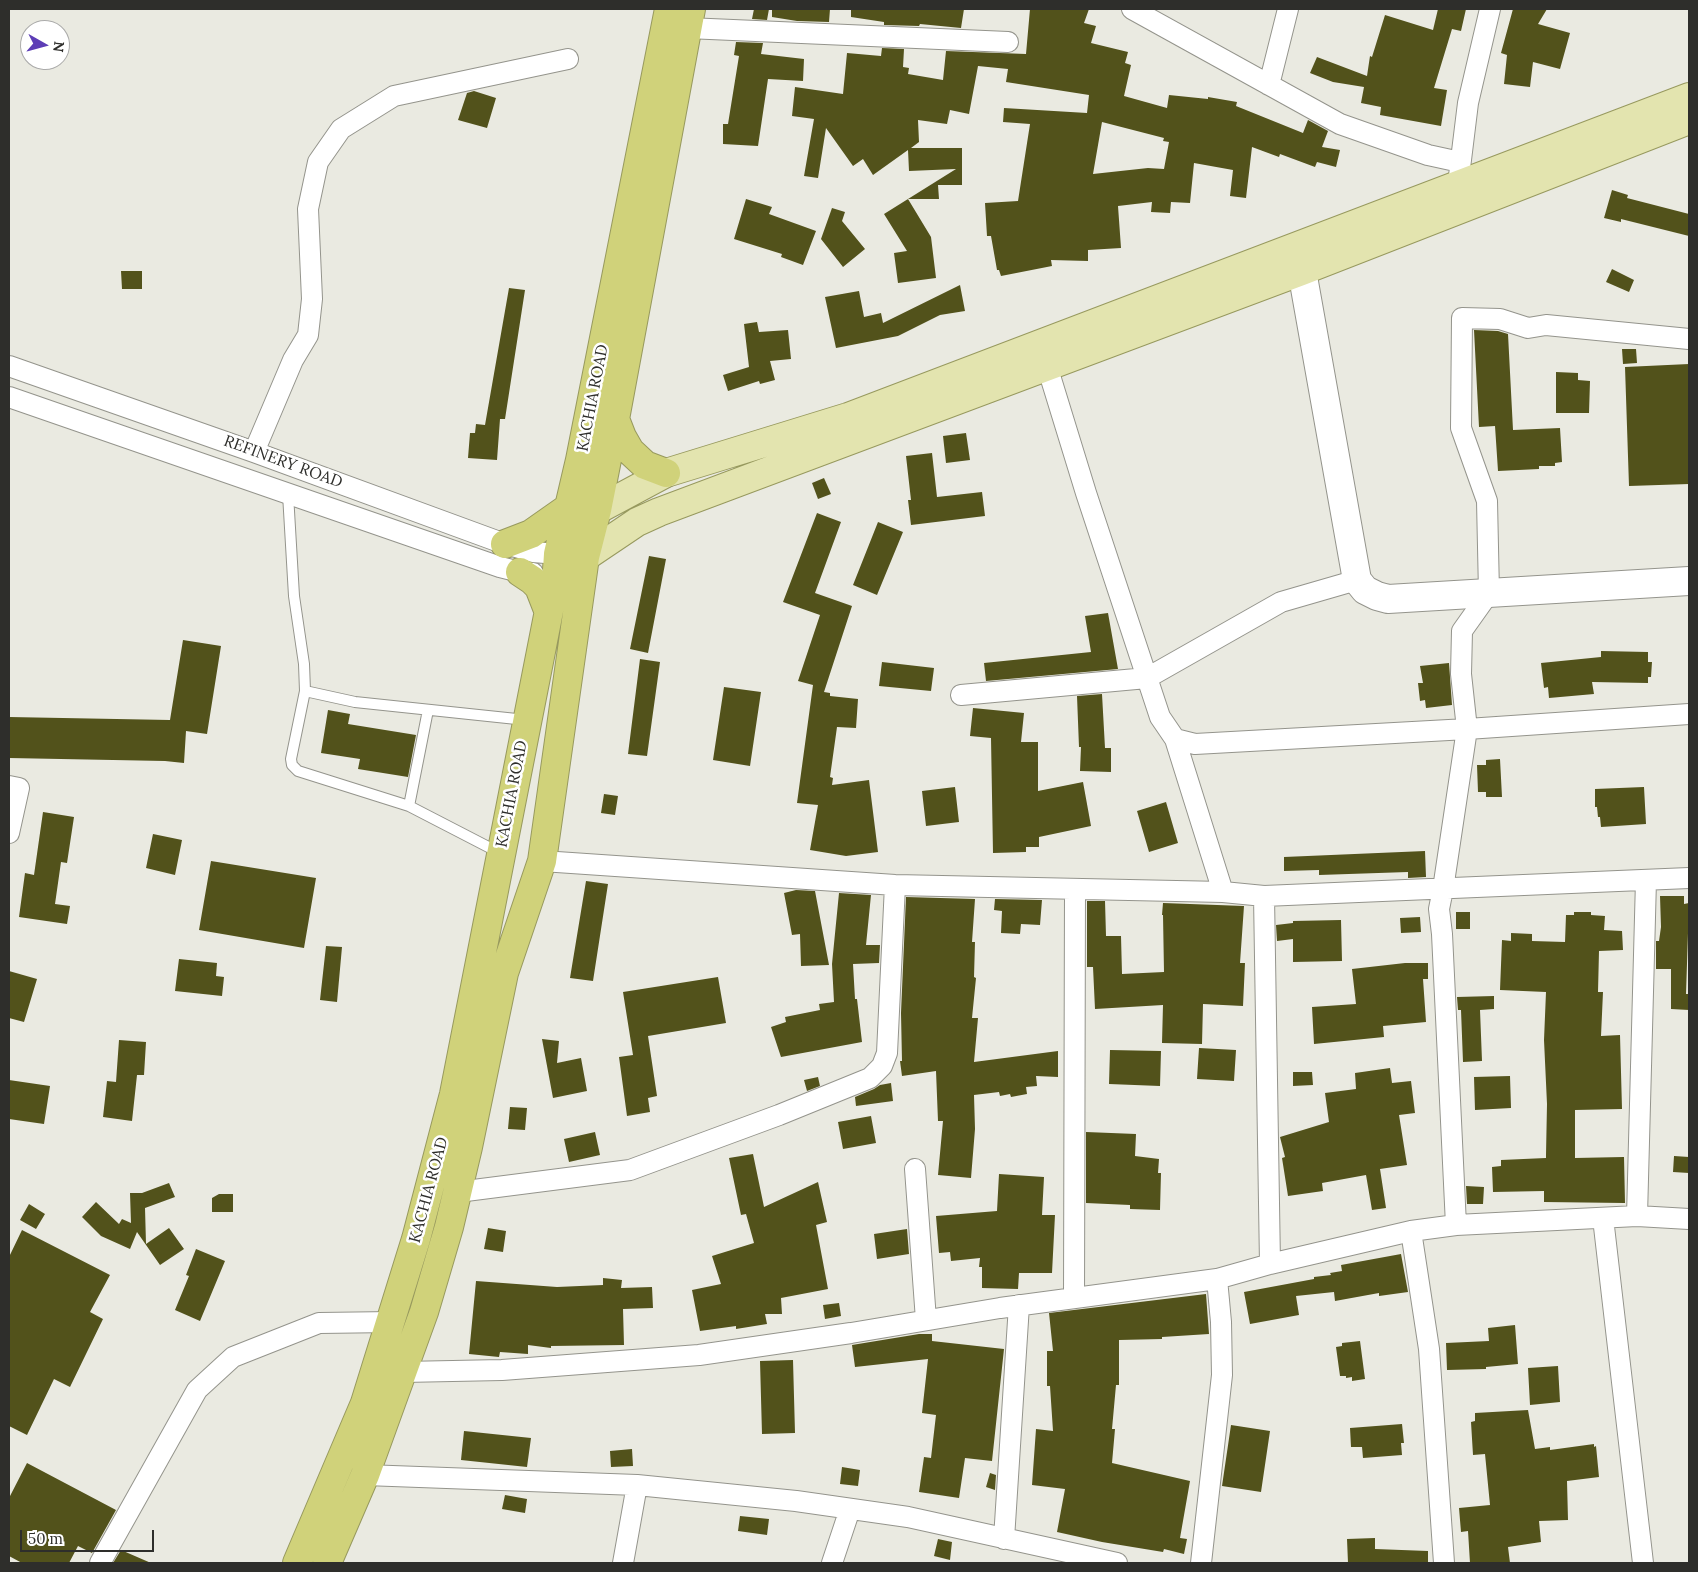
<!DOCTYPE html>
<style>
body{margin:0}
#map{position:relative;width:1698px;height:1572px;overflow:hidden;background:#eaeae1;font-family:Lora,serif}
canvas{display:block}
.frame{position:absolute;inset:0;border:10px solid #2e2e2b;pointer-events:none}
.north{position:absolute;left:20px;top:20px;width:50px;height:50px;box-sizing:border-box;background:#fff;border:1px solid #ababaa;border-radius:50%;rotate:97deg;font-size:14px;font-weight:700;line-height:20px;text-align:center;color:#2e2e2b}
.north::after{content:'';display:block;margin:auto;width:18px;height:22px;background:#5d3eb6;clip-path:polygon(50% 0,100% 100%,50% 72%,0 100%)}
.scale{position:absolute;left:20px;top:1530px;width:134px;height:22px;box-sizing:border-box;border:2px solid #2e2e2b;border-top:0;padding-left:6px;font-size:15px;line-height:18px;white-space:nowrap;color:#2e2e2b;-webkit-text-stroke:4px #fff;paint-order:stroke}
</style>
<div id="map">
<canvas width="1698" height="1572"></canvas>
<div class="frame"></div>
<div class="north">N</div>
<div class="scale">50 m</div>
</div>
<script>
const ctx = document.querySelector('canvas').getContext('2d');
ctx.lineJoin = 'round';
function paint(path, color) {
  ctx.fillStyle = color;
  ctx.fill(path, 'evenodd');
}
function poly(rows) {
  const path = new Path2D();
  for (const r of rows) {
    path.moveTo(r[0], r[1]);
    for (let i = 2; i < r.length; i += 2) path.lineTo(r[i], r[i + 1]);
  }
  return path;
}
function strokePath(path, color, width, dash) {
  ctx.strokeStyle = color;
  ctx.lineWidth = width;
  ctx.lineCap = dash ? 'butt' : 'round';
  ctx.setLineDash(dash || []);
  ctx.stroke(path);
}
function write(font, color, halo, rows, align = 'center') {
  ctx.font = font + ' Lora,serif';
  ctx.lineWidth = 5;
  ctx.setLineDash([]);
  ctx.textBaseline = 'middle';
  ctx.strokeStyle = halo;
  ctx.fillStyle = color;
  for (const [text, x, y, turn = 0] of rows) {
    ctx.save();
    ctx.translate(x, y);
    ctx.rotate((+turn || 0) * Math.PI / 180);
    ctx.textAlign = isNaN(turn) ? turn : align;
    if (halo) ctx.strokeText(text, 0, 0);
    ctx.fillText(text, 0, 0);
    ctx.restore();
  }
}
const building = poly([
 [754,9,769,9,767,20,752,19],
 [772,9,830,9,829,22,797,21,772,17],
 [851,9,964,9,961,28,920,24,919,26,884,25,884,22,851,17],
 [1030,9,1089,9,1084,23,1096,26,1091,43,1128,52,1125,63,1131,65,1124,96,1167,108,1169,95,1208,99,1208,97,1237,102,1236,106,1303,133,1308,120,1328,131,1322,147,1340,150,1336,167,1317,162,1315,167,1280,154,1279,157,1252,147,1246,198,1230,196,1233,170,1194,163,1190,203,1171,202,1170,213,1151,212,1152,202,1118,206,1121,248,1088,250,1088,261,1051,260,1052,266,1001,276,999,270,997,270,991,236,987,236,985,203,1018,201,1030,124,1003,122,1004,108,1087,113,1089,95,1006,82,1008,69,978,66,969,114,950,110,947,124,918,120,919,142,911,148,962,148,962,185,938,185,939,199,908,199,931,237,936,278,898,283,894,253,907,251,884,214,956,169,909,171,908,150,873,175,863,159,853,166,826,128,818,178,804,176,814,119,792,116,795,87,843,94,847,53,881,56,882,48,904,49,903,67,909,68,908,74,943,80,946,51,1026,54],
 [1102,122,1164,138,1163,141,1169,142,1164,169,1148,168,1093,174],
 [1438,9,1466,9,1461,31,1452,29,1434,88,1447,90,1441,126,1380,115,1381,107,1361,103,1364,87,1333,82,1310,73,1317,57,1367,76,1370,56,1372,57,1385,15,1433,30],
 [1513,9,1547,9,1538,24,1570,33,1560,69,1533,62,1530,87,1504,84,1507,55,1501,53],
 [736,42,763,43,761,54,804,59,803,81,768,79,758,146,723,144,723,124,728,124,739,56,734,55],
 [474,91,496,98,487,128,458,120,467,93],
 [1612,190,1628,195,1627,198,1689,214,1689,236,1621,219,1621,222,1604,218],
 [746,199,772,207,769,214,816,231,803,265,781,257,782,254,734,239],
 [832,208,845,212,842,221,865,249,843,267,821,239],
 [1612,269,1634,280,1629,292,1606,282],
 [121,271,142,271,142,289,122,289],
 [960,285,965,311,940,315,898,336,836,348,825,297,859,291,864,317,881,313,883,323],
 [509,288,525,290,505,419,500,419,497,460,468,458,470,433,475,433,476,424,485,425],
 [757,322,759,332,788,330,791,359,770,361,775,380,760,384,759,381,728,391,723,375,749,367,744,324],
 [1474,330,1498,331,1508,334,1513,430,1560,428,1562,462,1555,463,1555,466,1539,466,1539,469,1498,471,1495,426,1479,427],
 [1622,349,1636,349,1637,363,1623,364],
 [1689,364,1689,484,1629,486,1625,367],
 [1556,372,1578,373,1578,380,1590,381,1589,413,1556,413],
 [966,433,970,460,946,463,943,436],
 [932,453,937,497,982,492,985,516,911,525,908,500,911,500,906,456],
 [824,478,831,494,818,499,812,483],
 [817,513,841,522,815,593,852,606,824,692,830,693,830,696,858,699,856,728,837,727,830,777,833,778,832,785,869,780,878,852,846,856,810,850,818,805,797,803,813,685,798,681,820,615,783,602],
 [878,522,903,532,877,595,853,585],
 [649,556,666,559,648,653,630,649],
 [1108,613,1118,669,986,681,984,663,1091,652,1085,616],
 [183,640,221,646,207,734,186,731,184,763,165,761,9,758,9,717,170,720],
 [1601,651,1648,652,1648,662,1652,662,1651,677,1648,677,1648,683,1592,682,1594,694,1549,698,1548,687,1544,688,1541,663,1601,657],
 [640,659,660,662,647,756,628,754],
 [882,662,934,668,931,691,879,686],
 [1449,663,1452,705,1426,708,1425,700,1420,701,1418,683,1423,683,1420,666],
 [724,687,761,692,750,766,713,760],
 [1102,694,1105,748,1111,748,1111,772,1080,771,1081,747,1079,747,1077,696],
 [973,708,1024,713,1021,742,1038,742,1038,791,1083,782,1091,826,1039,837,1039,847,1026,847,1026,852,993,853,991,738,970,736],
 [328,710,350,714,348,724,416,735,408,777,358,769,360,759,321,753],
 [1500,759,1502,797,1486,797,1486,792,1478,792,1477,765,1486,765,1486,760],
 [955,787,959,822,926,826,922,791],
 [1644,787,1646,824,1601,827,1600,817,1598,817,1597,807,1595,807,1595,789],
 [604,794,618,796,615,815,601,813],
 [1166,802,1178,843,1149,852,1137,811],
 [43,812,74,817,67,863,61,862,55,904,70,906,67,924,19,917,25,873,34,875],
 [153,834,182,840,175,875,146,868],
 [1425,851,1426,877,1408,878,1408,872,1319,875,1319,870,1284,871,1284,857],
 [211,861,316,878,304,948,199,930],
 [586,881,608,884,593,981,570,978],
 [796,890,815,891,829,965,801,966,800,934,792,935,784,893],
 [839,893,871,895,866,945,880,945,879,963,853,964,855,999,857,999,862,1042,781,1057,771,1027,786,1022,785,1017,820,1010,819,1004,834,1002,832,964],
 [1660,896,1684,896,1684,904,1689,903,1686,994,1689,994,1689,1010,1671,1009,1671,969,1656,969,1656,941,1659,941,1661,927],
 [906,897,975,899,972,942,975,942,974,977,976,978,972,1018,978,1018,974,1062,1058,1051,1058,1077,1036,1076,1037,1086,1026,1087,1027,1094,1011,1097,1010,1094,1000,1096,999,1092,974,1095,975,1129,971,1178,938,1175,943,1121,938,1121,936,1071,902,1076,900,1061,902,1061,901,1013],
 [995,899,1042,900,1040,925,1021,924,1020,934,1001,933,1002,911,994,910],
 [1087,901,1105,901,1106,936,1121,936,1122,974,1164,972,1163,915,1162,915,1163,903,1244,906,1240,963,1245,963,1243,1006,1203,1004,1202,1044,1162,1043,1163,1005,1095,1009,1093,967,1087,967],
 [1456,912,1470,912,1470,929,1456,929],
 [1574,912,1591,912,1591,915,1605,916,1604,930,1622,931,1623,950,1599,951,1598,992,1603,992,1601,1036,1620,1035,1622,1109,1575,1110,1575,1158,1624,1157,1625,1203,1544,1202,1544,1191,1493,1192,1492,1167,1501,1166,1501,1160,1546,1158,1546,1155,1547,1104,1544,1040,1546,992,1500,990,1502,940,1511,941,1511,933,1532,934,1532,941,1565,942,1566,915,1574,915],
 [1420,917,1421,932,1401,933,1400,918],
 [1341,920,1342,961,1293,962,1293,939,1277,941,1276,925,1293,923,1293,921],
 [326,946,342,947,337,1002,320,1000],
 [179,959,217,963,216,976,224,977,222,996,175,991],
 [1405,963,1428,963,1428,979,1423,979,1426,1022,1383,1026,1384,1037,1314,1044,1312,1007,1356,1004,1352,969],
 [9,971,37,979,24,1022,9,1018],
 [718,977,726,1023,648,1036,657,1096,648,1098,650,1112,627,1116,619,1057,633,1055,623,992],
 [1494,996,1494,1009,1480,1010,1482,1061,1463,1062,1461,1010,1458,1010,1457,997],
 [542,1039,559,1041,557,1063,581,1058,587,1091,553,1098],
 [119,1040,146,1042,144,1075,137,1075,132,1121,103,1117,107,1081,116,1082],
 [1199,1048,1236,1050,1234,1081,1197,1079],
 [1110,1050,1161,1051,1160,1086,1109,1084],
 [1390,1068,1392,1083,1411,1081,1415,1113,1399,1115,1407,1165,1380,1169,1386,1208,1372,1210,1366,1175,1322,1183,1323,1191,1288,1196,1282,1158,1285,1157,1280,1137,1329,1122,1325,1093,1356,1089,1355,1073],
 [1293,1072,1312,1072,1313,1085,1293,1086],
 [1510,1076,1511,1108,1475,1110,1474,1077],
 [818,1077,820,1086,807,1091,804,1080],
 [9,1080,50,1086,44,1124,9,1119],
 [891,1083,893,1101,856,1106,855,1097,874,1089,880,1085],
 [510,1107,527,1108,525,1130,508,1129],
 [871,1116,876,1143,843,1149,838,1122],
 [595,1132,600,1155,569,1162,564,1139],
 [1086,1132,1136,1134,1135,1156,1159,1159,1158,1173,1161,1173,1160,1210,1130,1209,1130,1205,1086,1203],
 [753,1154,764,1207,818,1182,827,1222,816,1225,828,1289,781,1298,782,1314,765,1314,767,1324,736,1329,736,1326,700,1331,692,1290,721,1284,712,1256,754,1243,746,1214,741,1215,729,1158],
 [1674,1156,1689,1157,1689,1173,1673,1172],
 [999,1174,1044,1177,1042,1215,1055,1215,1052,1273,1019,1273,1018,1289,982,1288,982,1267,979,1267,980,1258,951,1261,950,1252,939,1253,936,1216,997,1211],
 [169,1183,175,1197,145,1208,146,1244,169,1228,184,1249,160,1265,137,1232,130,1249,101,1236,82,1217,96,1202,119,1224,122,1219,131,1223,130,1193,142,1193],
 [1466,1186,1484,1187,1483,1204,1467,1204],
 [219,1194,233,1194,233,1212,212,1212,212,1198],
 [29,1204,45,1214,36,1229,20,1220],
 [488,1228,506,1231,503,1252,484,1249],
 [907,1229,909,1254,877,1259,874,1234],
 [22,1230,110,1275,90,1312,103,1319,70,1387,54,1379,27,1435,9,1426,9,1257],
 [196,1249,225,1261,200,1321,175,1310,189,1276,186,1275],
 [1401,1254,1408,1292,1379,1296,1379,1293,1335,1301,1334,1292,1296,1296,1299,1315,1250,1324,1244,1292,1314,1279,1314,1277,1331,1275,1330,1273,1342,1271,1341,1265],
 [603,1278,622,1280,621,1288,652,1287,653,1308,623,1309,624,1345,551,1346,551,1348,528,1345,528,1354,500,1352,499,1357,469,1354,476,1281,557,1287,603,1285],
 [1206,1294,1209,1334,1162,1337,1162,1339,1119,1340,1119,1385,1116,1385,1112,1429,1115,1429,1112,1463,1190,1481,1180,1538,1187,1539,1184,1554,1164,1549,1163,1552,1102,1542,1057,1532,1065,1489,1032,1485,1036,1429,1053,1431,1050,1386,1047,1386,1047,1351,1053,1351,1049,1313],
 [839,1303,841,1316,825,1319,823,1305],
 [1515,1325,1518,1364,1486,1367,1486,1369,1447,1370,1446,1343,1489,1341,1488,1328],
 [919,1334,932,1334,932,1341,1004,1349,992,1461,965,1458,959,1498,919,1492,924,1457,931,1458,936,1415,922,1413,928,1359,855,1367,852,1345],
 [1360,1341,1365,1379,1352,1381,1352,1377,1346,1378,1346,1376,1340,1376,1336,1347,1342,1346,1342,1343],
 [793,1360,795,1433,762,1434,760,1361],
 [1558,1366,1560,1402,1530,1405,1528,1368],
 [1528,1410,1535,1449,1550,1447,1550,1450,1594,1444,1594,1447,1596,1446,1599,1477,1567,1481,1568,1520,1539,1521,1541,1542,1508,1547,1510,1563,1470,1563,1468,1531,1461,1532,1459,1508,1490,1505,1485,1454,1473,1455,1471,1422,1475,1421,1475,1413],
 [1402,1424,1404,1443,1401,1443,1402,1455,1363,1458,1362,1447,1351,1447,1350,1428],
 [1231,1425,1270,1431,1261,1492,1222,1486],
 [464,1431,531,1438,527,1467,461,1460],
 [632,1449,633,1466,611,1467,610,1451],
 [27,1463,116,1510,92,1553,78,1546,69,1563,22,1563,9,1556,9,1498],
 [842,1467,860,1470,858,1486,840,1484],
 [990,1473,996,1475,995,1490,986,1487],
 [505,1495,527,1499,525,1513,502,1509],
 [740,1516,769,1519,767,1535,738,1531],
 [1375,1538,1375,1549,1428,1551,1428,1563,1348,1563,1347,1539],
 [938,1539,952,1542,950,1560,934,1556],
 [121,1550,151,1563,113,1563]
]);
const lane = poly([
 [288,494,294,596,304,664,305,691,355,702,526,720],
 [305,691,291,759,292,765,298,771,409,806,500,853],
 [409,806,428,710]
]);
const street = poly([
 [1132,9,1340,124,1428,155,1460,162],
 [687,28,1008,42],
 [1269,85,1288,9],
 [1459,176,1468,103,1490,9],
 [9,366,254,452,505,544,533,552,558,554],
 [1047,366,1086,493,1160,717,1175,739,1195,744,1467,729,1689,714],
 [9,397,500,567,520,572,533,573],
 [254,452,293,360,308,335,312,299,308,209,318,162,341,129,394,96,568,59],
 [961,695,1147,678,1281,602,1357,580],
 [1175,739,1223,892],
 [9,786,19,788,9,833],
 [542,861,895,885,1223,892,1264,896,1689,878],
 [1264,896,1270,1264],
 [915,1169,926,1320],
 [458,1192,630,1170,779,1115,870,1078,882,1066,887,1053,895,885],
 [1637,1216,1646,880],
 [1603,1218,1643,1563],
 [1456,1225,1442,934,1439,909,1443,889,1467,729,1461,674,1462,631,1489,593,1487,501,1461,428,1462,318,1500,319,1528,328,1546,325,1689,339],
 [1411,1231,1429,1349,1444,1563],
 [1074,1298,1075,889],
 [403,1372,502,1370,699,1355,851,1333,1000,1308,1217,1279,1270,1264,1411,1231,1456,1225,1637,1216,1689,1219],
 [365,1475,637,1485,796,1501,908,1517,1117,1563],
 [1004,1539,1019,1305],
 [100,1563,197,1390,233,1357,319,1323,392,1322],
 [623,1563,637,1485],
 [832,1563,850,1509],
 [1201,1563,1222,1375,1221,1322,1217,1279]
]);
const secondary = poly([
 [1302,271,1357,580,1365,590,1377,596,1388,599,1689,581]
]);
const primary = poly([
 [584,525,597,510,666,473,848,417,1689,97],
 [570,564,585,557,637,522,659,512,1302,271,1689,120]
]);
const highway = poly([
 [615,419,622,437,630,451,645,465,666,473],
 [505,544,531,534,568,508],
 [520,572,532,580,539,587,548,610],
 [297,1563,365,1403,416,1239,454,1094,557,570,558,554,580,460,669,9],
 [327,1563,365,1475,424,1312,449,1227,468,1147,504,973,542,861,585,557,597,510,615,419,691,9]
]);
const streetNames = [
 ["KACHIA ROAD",593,398,-79],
 ["REFINERY ROAD",283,462,20],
 ["KACHIA ROAD",512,794,-79],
 ["KACHIA ROAD",429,1190,-75]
];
paint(building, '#52521b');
strokePath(lane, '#94948c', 12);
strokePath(street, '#94948c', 22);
strokePath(secondary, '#94948c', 30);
strokePath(primary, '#97995e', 30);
strokePath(highway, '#97995e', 30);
strokePath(lane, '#fff', 10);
strokePath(street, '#fff', 20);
strokePath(secondary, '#fff', 28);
strokePath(primary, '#e3e4af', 28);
strokePath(highway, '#d0d27a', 28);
write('16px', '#2e2e2b', '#fff', streetNames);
</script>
